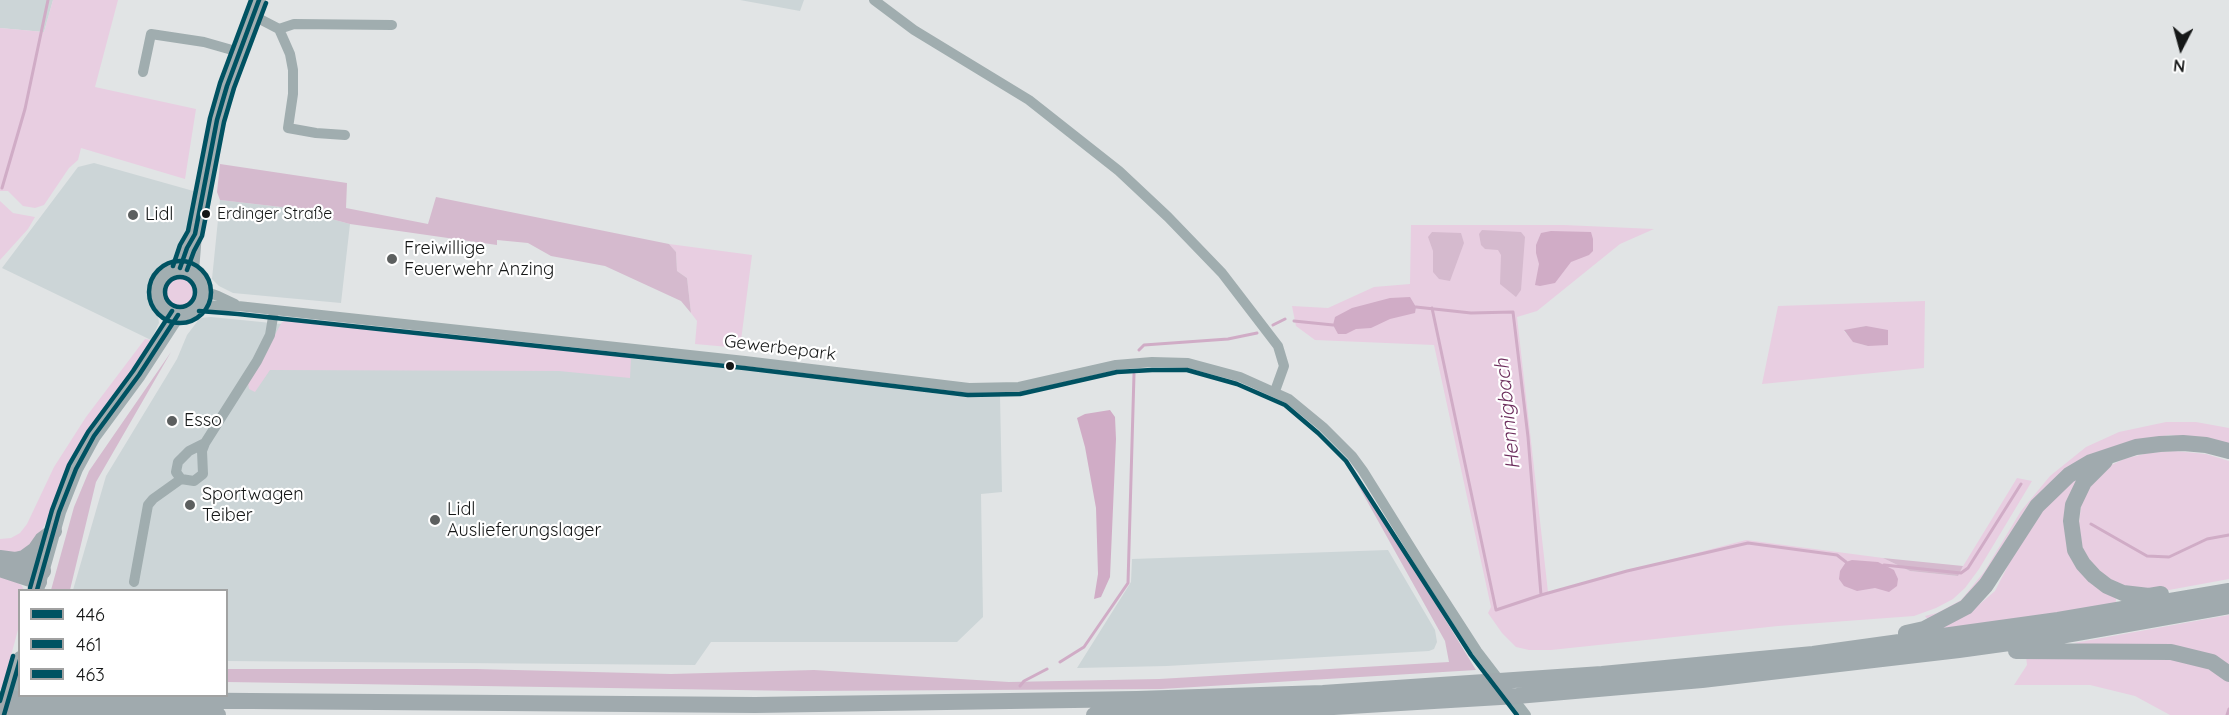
<!DOCTYPE html>
<meta charset="utf-8">
<style>
body{margin:0}
#map{position:relative;width:2229px;height:715px;overflow:hidden;background:#e1e4e5;font-family:Quicksand,sans-serif}
canvas{display:block}
.legend{position:absolute;left:18px;top:589px;width:210px;height:108px;box-sizing:border-box;background:#fff;border:2px solid #a1a2a2;margin:0;padding:8px 10px;list-style:none;font-size:18px;color:#151717}
.legend li{display:flex;align-items:center;gap:12px;height:30px}
.legend b{width:30px;border:2px solid #a1a2a2}
.north{position:absolute;left:2151px;top:18px;width:60px;height:60px;-webkit-text-stroke:4px #fff;paint-order:stroke;rotate:186deg;font-size:16px;font-weight:700;line-height:24px;text-align:center;color:#151717}
.north::after{content:'';display:block;margin:auto;width:21px;height:27px;background:#151717;clip-path:polygon(50% 0,100% 100%,50% 72%,0 100%)}
</style>
<div id="map">
<canvas width="2229" height="715"></canvas>
<ul class="legend">
<li><b style="height:8px;background:#005262"></b>446</li>
<li><b style="height:8px;background:#005262"></b>461</li>
<li><b style="height:8px;background:#005262"></b>463</li>
</ul>
<div class="north">N</div>
</div>
<script>
const ctx = document.querySelector('canvas').getContext('2d');
ctx.lineJoin = 'round';
function paint(path, color) {
  ctx.fillStyle = color;
  ctx.fill(path, 'evenodd');
}
function poly(rows) {
  const path = new Path2D();
  for (const r of rows) {
    if (r.length === 3) {
      path.moveTo(r[0] + r[2], r[1]);
      path.arc(r[0], r[1], r[2], 0, 2 * Math.PI);
      continue;
    }
    path.moveTo(r[0], r[1]);
    for (let i = 2; i < r.length; i += 2) path.lineTo(r[i], r[i + 1]);
  }
  return path;
}
function strokePath(path, color, width, dash) {
  ctx.strokeStyle = color;
  ctx.lineWidth = width;
  ctx.lineCap = dash ? 'butt' : 'round';
  ctx.setLineDash(dash || []);
  ctx.stroke(path);
}
function write(font, color, halo, rows, align = 'center') {
  ctx.font = font + ' Quicksand,sans-serif';
  ctx.lineWidth = 4.5;
  ctx.setLineDash([]);
  ctx.textBaseline = 'middle';
  ctx.strokeStyle = halo;
  ctx.fillStyle = color;
  for (const [text, x, y, turn = 0] of rows) {
    ctx.save();
    ctx.translate(x, y);
    ctx.rotate((+turn || 0) * Math.PI / 180);
    ctx.textAlign = isNaN(turn) ? turn : align;
    if (halo) ctx.strokeText(text, 0, 0);
    ctx.fillText(text, 0, 0);
    ctx.restore();
  }
}
const built = poly([
 [0,0,53,0,44,32,0,28],
 [740,0,804,0,800,11],
 [94,163,197,192,177,260,158,270,152,296,157,308,159,323,151,340,2,268,78,167],
 [220,200,290,208,350,224,341,303,233,293,219,286,212,279],
 [211,317,806,376,948,395,1000,396,1002,492,981,494,983,617,957,642,711,642,695,665,227,661,226,590,73,590,106,476,177,359,187,335,200,318],
 [1388,550,1435,630,1437,642,1434,649,1429,651,1167,666,1077,668,1131,582,1132,559]
]);
const green = poly([
 [53,0,118,0,95,87,196,109,185,179,81,148,78,160,69,168,44,205,35,208,23,206,8,191,0,191,0,28,44,32],
 [0,201,13,213,35,217,28,229,0,260],
 [1411,225,1564,225,1654,229,1620,244,1537,311,1517,317,1548,592,1746,540,1883,558,1910,571,1957,576,2017,478,2032,481,1979,569,1965,588,1953,599,1936,608,1914,616,1778,626,1551,650,1529,650,1516,647,1502,633,1488,613,1491,607,1434,345,1315,340,1296,326,1292,306,1328,308,1374,287,1410,284],
 [669,244,752,255,740,348,695,344,697,321,691,313,687,278,677,271,676,252],
 [180,292,17],
 [1925,301,1924,368,1762,384,1778,306],
 [1866,326,1868,346,1854,342,1844,331],
 [291,319,627,354,631,357,630,378,559,371,270,370,255,392,249,389,248,383,282,322],
 [145,339,151,340,140,361,84,441,36,543,23,552,0,555,0,539,11,538,20,533,27,524,54,467,86,417],
 [2166,422,2196,422,2229,428,2229,444,2169,435,2136,442,2066,475,1966,603,1929,621,1925,616,1937,613,1961,600,1984,572,2021,511,2050,476,2086,447,2119,432],
 [2175,451,2206,454,2229,461,2229,579,2147,594,2104,581,2077,542,2082,497,2105,468,2124,459,2148,453],
 [2080,475,2068,539,2116,598,2116,604,1937,631,1974,609,1995,591,2020,542,2038,514],
 [0,575,13,579,22,586,24,590,20,590,19,626,2,689,0,689],
 [2229,615,2229,669,2074,643],
 [2026,656,2173,658,2203,664,2229,679,2229,715,2170,715,2135,696,2090,685,2014,685,2027,665]
]);
const forest = poly([
 [220,164,347,183,346,208,428,224,436,197,669,244,676,252,677,271,687,278,691,313,681,301,605,266,551,256,528,243,497,240,497,245,350,224,290,208,220,200,217,192],
 [1482,230,1521,232,1525,237,1521,290,1516,297,1500,284,1501,255,1498,250,1485,249,1481,245,1479,234],
 [1432,232,1461,233,1464,243,1450,281,1439,279,1433,272,1433,251,1428,237],
 [171,352,96,482,70,590,51,590,74,507,89,471],
 [1351,465,1476,670,1161,689,800,691,227,682,227,669,476,669,671,674,814,670,1009,682,1159,679,1449,662,1445,641,1348,467],
 [1883,558,1963,566,1958,576,1910,571]
]);
const water = poly([
 [1551,231,1591,232,1593,239,1593,251,1589,255,1571,262,1555,283,1540,286,1535,285,1539,264,1536,253,1536,245,1541,233],
 [1410,297,1416,307,1415,313,1390,319,1371,328,1356,329,1346,334,1338,334,1333,325,1335,317,1352,308,1390,298],
 [1866,326,1888,330,1888,345,1868,346,1853,342,1844,330],
 [1110,410,1115,417,1116,439,1110,577,1101,597,1094,599,1098,574,1096,508,1085,447,1077,418,1085,414],
 [1852,560,1878,562,1894,570,1898,579,1897,586,1889,592,1875,588,1857,591,1844,586,1839,579,1840,571,1846,562]
]);
const stream = poly([
 [2,188,25,109,48,0],
 [1416,307,1471,313,1513,312,1528,437,1541,595,1627,571,1748,543,1837,555,1846,562],
 [1432,308,1496,610,1541,595],
 [1294,321,1333,325],
 [1273,325,1285,319],
 [1139,350,1144,345,1228,339,1257,333],
 [2091,524,2147,556,2169,557,2207,539,2229,535],
 [1884,565,1961,573,1968,568,2021,484],
 [1060,662,1084,647,1128,583,1134,374],
 [1020,686,1024,681,1047,669],
 [2227,715,2229,709]
]);
const minor = poly([
 [874,0,914,30,1029,100,1119,171,1168,217,1222,273,1278,346,1284,366,1275,391],
 [254,16,279,29,290,54,293,70,293,94,288,128,316,133,345,135],
 [279,29,294,24,392,25],
 [143,72,151,34,204,42,239,52],
 [204,291,218,296,235,304],
 [200,304,216,306,238,306,745,361,969,388,1019,387,1116,365,1152,362,1188,363,1240,377,1289,399,1323,427,1352,456,1363,471,1424,569,1477,651,1526,715],
 [205,443,189,451,178,462,176,472,181,479,194,481,203,474,202,451,205,443,257,361,270,335,274,311],
 [134,582,148,505,153,499,181,479]
]);
const major = poly([
 [180,291,23],
 [180,268,187,248,194,236],
 [192,271,195,234,217,120,227,86,259,0],
 [37,590,59,512,76,469,94,436,139,375,178,315],
 [6,707,20,658]
]);
const highway = poly([
 [2105,461,2084,482,2073,505,2071,521,2075,550,2083,564,2094,576,2107,586,2123,593,2149,596,2161,594],
 [0,558,15,560,43,571],
 [15,560,24,558,35,550,42,540,54,531],
 [0,569,39,582],
 [1906,633,1924,629,1966,607,1986,585,2037,506,2069,475,2091,462,2136,447,2160,444,2183,443,2206,445,2229,451],
 [2016,651,2171,652,2212,662,2229,674],
 [0,699,755,705,1137,699,1323,693,1602,674,1813,654,2058,620,2229,591],
 [0,714,218,715],
 [1094,715,1317,708,1517,696,1702,680,1959,650,2060,636,2229,606]
]);
const bus1 = poly([
 [180,268,187,248,195,234,217,120,227,86,259,0],
 [37,590,59,512,76,469,94,436,139,375,178,315],
 [4,715,20,660]
]);
const bus2 = poly([
 [180,292,31],
 [187,270,194,251,202,236,224,122,234,88,266,3],
 [199,311,238,314,744,368,968,395,1020,394,1117,372,1152,370,1187,370,1237,384,1285,405,1318,433,1346,461,1471,655,1517,715]
]);
const bus3 = poly([
 [173,266,180,245,188,231,210,118,220,83,251,0],
 [180,292,15],
 [30,588,52,510,69,465,88,432,133,371,172,311],
 [0,701,13,656]
]);
const markers = [
 [206,214,5,"#151717"],
 [133,215,6,"#5c5f5f"],
 [392,259,6,"#5c5f5f"],
 [730,366,5,"#151717"],
 [172,421,6,"#5c5f5f"],
 [190,505,6,"#5c5f5f"],
 [435,520,6,"#5c5f5f"]
];
const busNames = [
 ["Erdinger Straße",217,214]
];
const poiNames = [
 ["Lidl",145,215],
 ["Freiwillige",404,249],
 ["Feuerwehr Anzing",404,270],
 ["Esso",184,421],
 ["Sportwagen",202,495],
 ["Teiber",202,516],
 ["Lidl",447,510],
 ["Auslieferungslager",447,531]
];
const streetNames = [
 ["Gewerbepark",780,348,7]
];
const waterNames = [
 ["Hennigbach",1508,414,-96]
];
paint(built, '#ccd5d7');
paint(green, '#e8cee1');
paint(forest, '#d5bace');
paint(water, '#d0acc6');
strokePath(stream, '#d0acc6', 3);
strokePath(minor, '#a0adaf', 10);
strokePath(major, '#a1aeb1', 14);
strokePath(highway, '#a0aaae', 16);
strokePath(bus1, '#005262', 4.5);
strokePath(bus2, '#005262', 4.5);
strokePath(bus3, '#005262', 4.5);
for (const [x, y, r, color] of markers) {
  const dot = new Path2D();
  dot.arc(x, y, r, 0, 2 * Math.PI);
  ctx.fillStyle = color;
  ctx.fill(dot);
  strokePath(dot, '#fff', 2);
}
write('16px', '#151717', '#fff', busNames, 'left');
write('18px', '#151717', '#fff', poiNames, 'left');
write('18px', '#151717', '#fff', streetNames);
write('italic 20px', '#6c2d5c', '#fff', waterNames);
</script>
